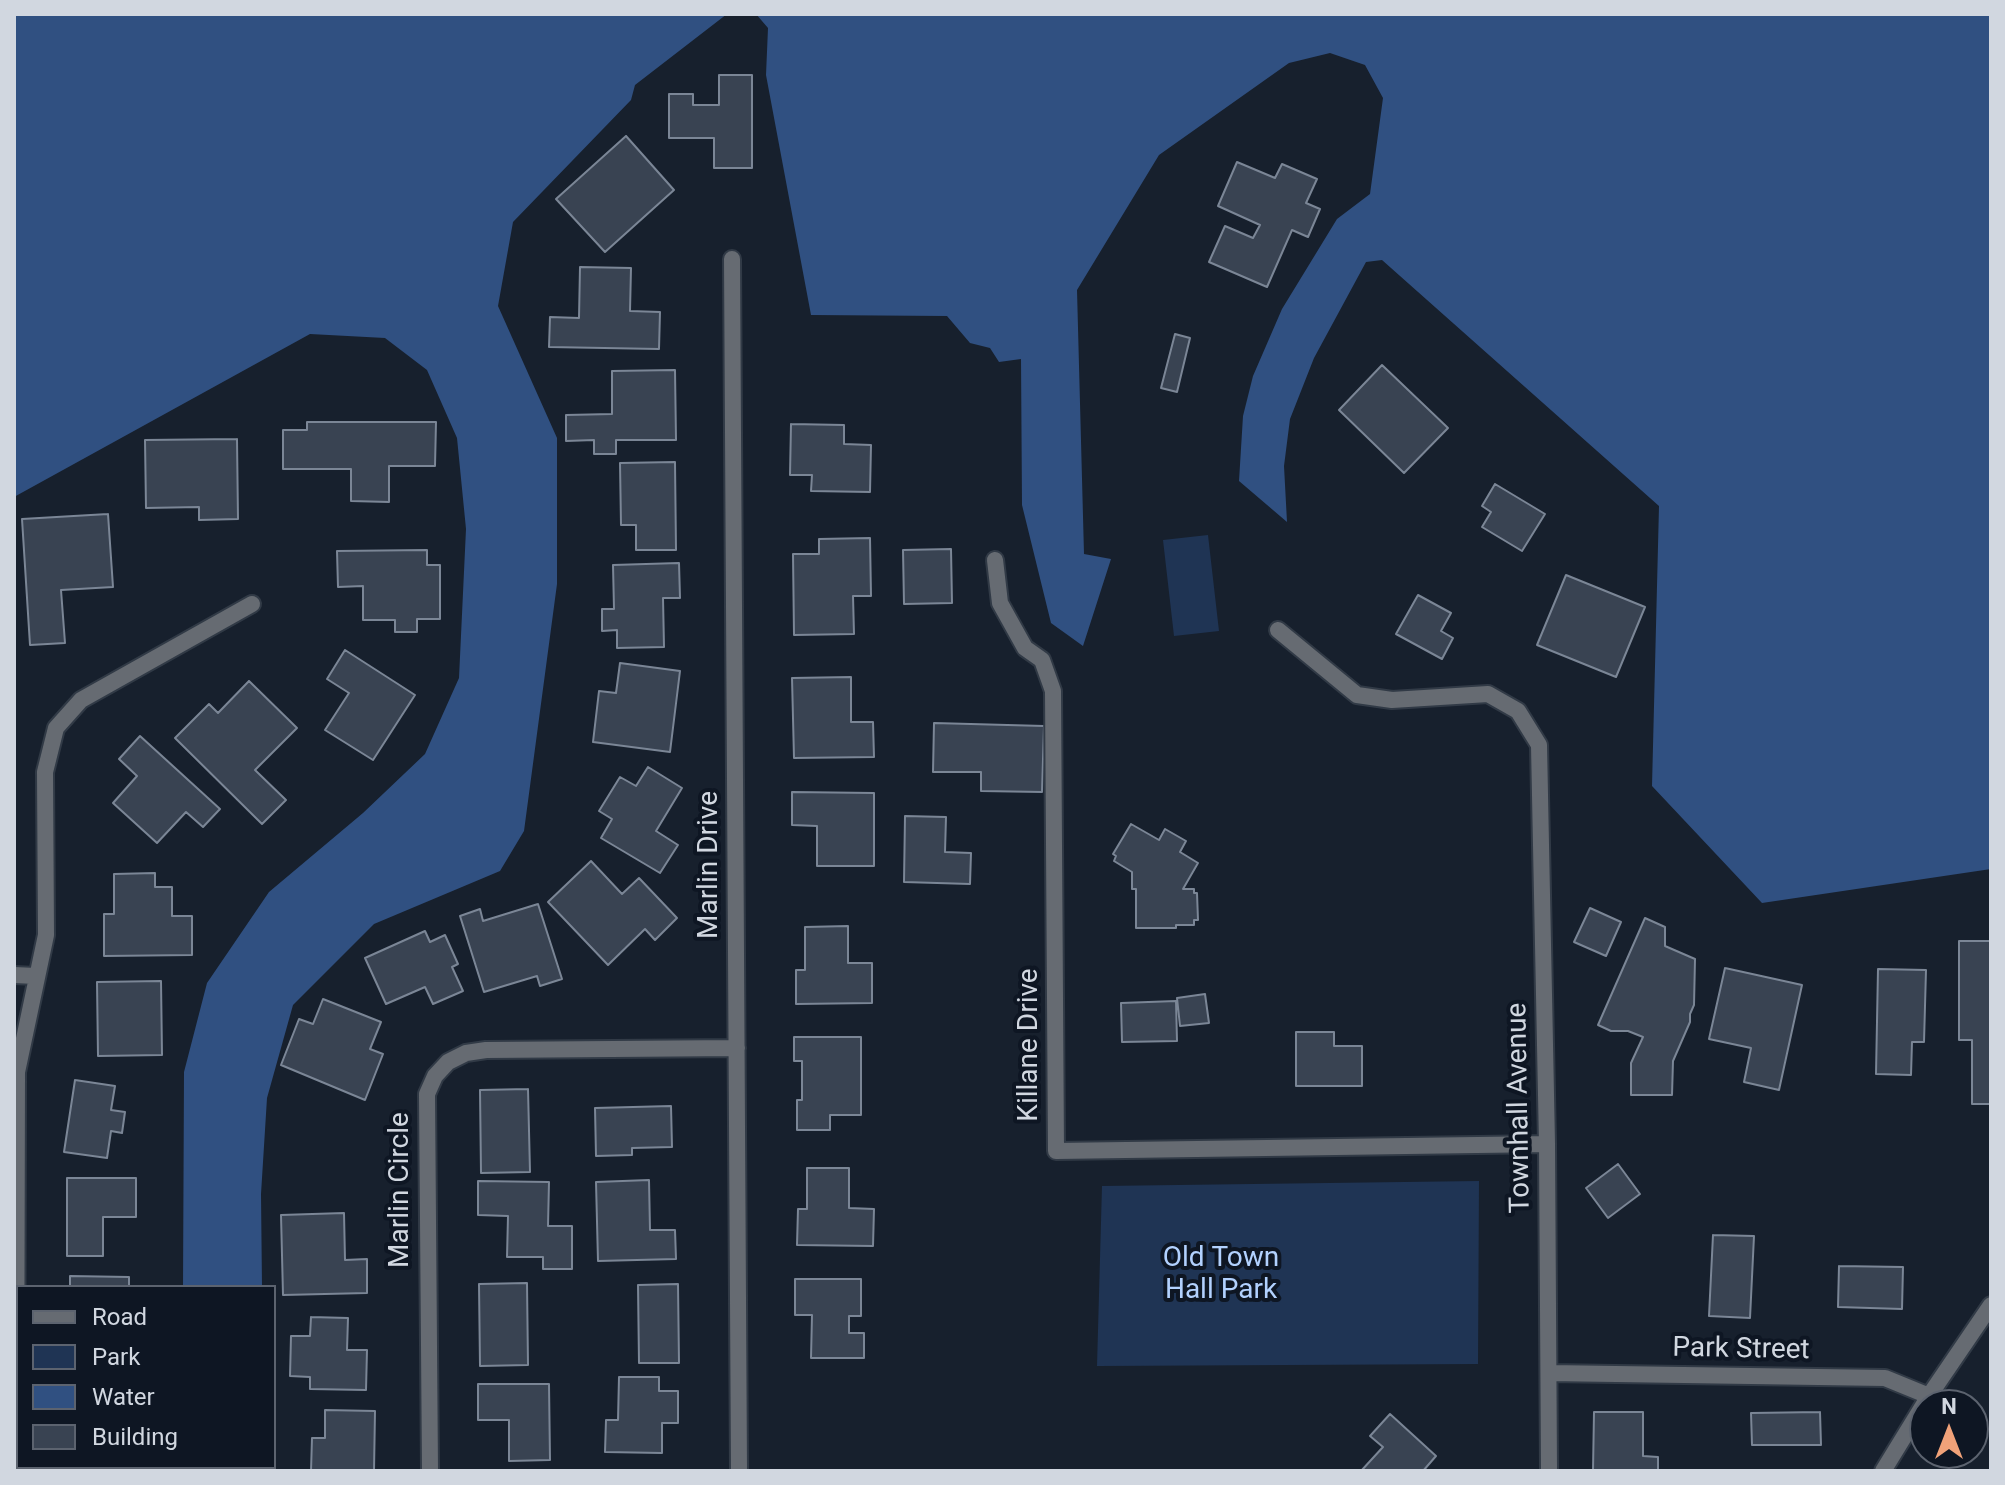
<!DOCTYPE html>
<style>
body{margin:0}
#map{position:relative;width:2005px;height:1485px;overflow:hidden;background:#17202d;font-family:Roboto,sans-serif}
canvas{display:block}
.frame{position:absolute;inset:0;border:16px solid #d1d7e0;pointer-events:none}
.legend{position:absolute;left:16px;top:1285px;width:260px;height:184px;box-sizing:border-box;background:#0e1623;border:2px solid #5c636f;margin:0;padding:10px 14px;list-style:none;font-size:24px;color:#d1d7e0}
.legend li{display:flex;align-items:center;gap:16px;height:40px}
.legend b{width:40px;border:2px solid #5c636f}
.north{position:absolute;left:1909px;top:1389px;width:80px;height:80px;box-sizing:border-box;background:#0e1623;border:2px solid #5c636f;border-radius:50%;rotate:0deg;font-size:22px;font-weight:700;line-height:32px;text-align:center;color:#d1d7e0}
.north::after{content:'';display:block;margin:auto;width:28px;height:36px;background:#f0a279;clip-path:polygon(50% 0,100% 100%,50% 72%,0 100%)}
</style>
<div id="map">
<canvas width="2005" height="1485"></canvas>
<div class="frame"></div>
<ul class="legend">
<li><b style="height:10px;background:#666b72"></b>Road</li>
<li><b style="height:22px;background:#1f3454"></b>Park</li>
<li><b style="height:22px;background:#305081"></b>Water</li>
<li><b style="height:22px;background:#394352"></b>Building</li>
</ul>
<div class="north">N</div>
</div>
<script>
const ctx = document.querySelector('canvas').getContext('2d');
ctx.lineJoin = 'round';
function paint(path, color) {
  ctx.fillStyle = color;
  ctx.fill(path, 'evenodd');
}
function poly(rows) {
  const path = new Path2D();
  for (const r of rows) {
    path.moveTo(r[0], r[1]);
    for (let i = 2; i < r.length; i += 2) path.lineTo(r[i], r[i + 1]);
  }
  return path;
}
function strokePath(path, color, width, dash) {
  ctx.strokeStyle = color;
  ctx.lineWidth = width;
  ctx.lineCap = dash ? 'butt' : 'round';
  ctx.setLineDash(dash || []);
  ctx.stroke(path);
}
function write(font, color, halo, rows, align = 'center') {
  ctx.font = font + ' Roboto,sans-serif';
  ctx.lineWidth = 8;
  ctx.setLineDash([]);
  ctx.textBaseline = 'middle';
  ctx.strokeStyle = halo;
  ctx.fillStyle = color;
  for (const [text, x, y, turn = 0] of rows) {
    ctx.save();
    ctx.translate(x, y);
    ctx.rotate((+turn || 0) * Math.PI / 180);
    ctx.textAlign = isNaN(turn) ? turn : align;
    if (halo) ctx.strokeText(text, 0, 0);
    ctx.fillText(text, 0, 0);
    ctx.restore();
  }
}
const green = poly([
 [1208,535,1219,631,1174,636,1163,540],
 [1479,1181,1478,1364,1097,1366,1102,1186]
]);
const water = poly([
 [14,14,727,14,635,85,631,100,513,222,498,306,557,438,557,584,524,831,500,871,374,924,293,1005,267,1098,261,1194,262,1287,183,1287,184,1072,207,983,269,892,363,813,425,754,459,678,466,529,457,438,427,370,385,338,310,334,14,497],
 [756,14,1991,14,1991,869,1762,903,1652,786,1659,506,1382,260,1366,262,1314,358,1290,419,1284,466,1287,522,1239,481,1243,416,1253,376,1282,309,1337,219,1370,194,1383,98,1365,65,1330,53,1289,63,1159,155,1077,290,1084,554,1111,559,1083,646,1051,623,1022,505,1021,359,999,362,990,348,970,343,947,316,811,315,766,75,768,28]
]);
const building = poly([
 [719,75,752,75,752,168,714,168,714,138,669,138,669,94,693,94,693,105,719,105,719,75],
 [626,136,674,190,605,252,556,199,626,136],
 [1237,162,1275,178,1282,164,1317,179,1306,203,1320,209,1308,237,1292,230,1267,287,1209,262,1225,226,1253,238,1260,225,1218,206,1237,162],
 [580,267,631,268,630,311,660,312,659,349,549,347,550,317,579,318,580,267],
 [1175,334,1190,338,1177,392,1161,388,1175,334],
 [1382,365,1448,428,1404,473,1339,410,1382,365],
 [675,370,676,440,616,440,616,454,594,454,594,440,566,441,566,415,612,414,612,371,675,370],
 [307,422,436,422,435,466,389,466,389,502,351,501,351,469,283,469,283,430,307,430,307,422],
 [791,424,844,425,844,444,871,445,870,492,811,491,812,475,790,475,791,424],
 [237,439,238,519,199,520,199,507,146,508,145,440,237,439],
 [675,462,676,550,636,550,636,525,621,525,620,463,675,462],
 [1495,484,1545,514,1522,551,1482,527,1491,512,1482,506,1495,484],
 [108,514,113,587,61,590,65,643,30,645,22,519,108,514],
 [870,538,871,596,853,596,854,634,794,635,793,554,819,554,819,539,870,538],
 [951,549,952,603,904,604,903,550,951,549],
 [427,550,427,565,440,565,440,619,417,619,417,632,395,632,395,620,363,620,363,586,338,587,337,551,427,550],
 [679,563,680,598,663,598,664,647,617,648,617,630,602,631,602,609,614,609,613,565,679,563],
 [1566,575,1645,607,1616,677,1537,645,1566,575],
 [1418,595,1451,613,1441,631,1453,638,1442,659,1396,634,1418,595],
 [345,650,415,695,373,760,325,730,349,693,327,679,345,650],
 [620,663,680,671,670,752,593,742,599,691,616,693,620,663],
 [851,677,851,722,873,722,874,757,794,758,792,678,851,677],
 [249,681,297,728,255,770,286,800,262,824,175,738,209,704,218,713,249,681],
 [934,723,1044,726,1042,792,981,791,981,772,933,772,934,723],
 [140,736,220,809,203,827,186,812,157,843,113,803,137,776,119,759,140,736],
 [648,767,682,788,656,831,678,845,660,873,601,838,612,819,599,811,620,777,636,786,648,767],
 [792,792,874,793,874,866,817,866,817,826,792,825,792,792],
 [905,816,946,817,945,852,971,853,970,884,904,882,905,816],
 [1131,824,1159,840,1165,829,1186,841,1180,852,1198,863,1183,889,1194,889,1194,893,1197,893,1198,920,1194,920,1194,925,1176,925,1176,928,1136,928,1136,889,1132,889,1132,872,1114,861,1116,856,1113,854,1131,824],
 [591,861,622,894,639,878,677,918,655,940,645,929,608,965,548,902,591,861],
 [155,873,155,887,172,887,172,916,192,916,192,955,104,956,104,914,114,914,114,874,155,873],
 [538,904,562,979,540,986,537,976,484,992,460,916,480,909,483,921,538,904],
 [1590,908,1621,922,1606,956,1574,942,1590,908],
 [1645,918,1665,927,1665,946,1695,959,1694,1005,1690,1014,1690,1022,1673,1061,1672,1095,1631,1095,1631,1063,1643,1037,1628,1031,1611,1031,1598,1025,1645,918],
 [848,926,848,963,872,963,872,1003,796,1004,796,970,805,970,805,927,848,926],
 [425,931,430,942,445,935,458,964,452,967,463,991,433,1004,425,987,386,1004,365,958,425,931],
 [1959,941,1991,941,1991,1104,1972,1104,1972,1040,1959,1040,1959,941],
 [1725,968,1802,985,1779,1090,1744,1082,1751,1048,1709,1039,1725,968],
 [1878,969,1926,970,1924,1042,1912,1042,1911,1075,1876,1074,1878,969],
 [161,981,162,1055,98,1056,97,982,161,981],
 [1205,994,1209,1023,1180,1026,1177,998,1205,994],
 [323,999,381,1022,370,1049,383,1054,365,1100,281,1065,299,1019,313,1024,323,999],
 [1176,1001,1177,1041,1122,1042,1121,1003,1176,1001],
 [1296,1032,1334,1032,1334,1046,1362,1046,1362,1086,1296,1086,1296,1032],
 [794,1037,861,1037,861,1115,830,1115,830,1130,797,1130,797,1100,802,1100,802,1061,794,1061,794,1037],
 [75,1080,115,1086,111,1110,125,1112,122,1133,111,1131,107,1158,64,1152,75,1080],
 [528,1089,530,1172,481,1173,480,1090,528,1089],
 [671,1106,672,1147,632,1148,632,1155,596,1156,595,1108,671,1106],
 [1618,1164,1640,1194,1608,1218,1586,1188,1618,1164],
 [807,1168,849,1168,849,1208,874,1209,873,1246,797,1245,798,1209,807,1209,807,1168],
 [67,1178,136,1178,136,1217,103,1217,103,1256,67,1256,67,1178],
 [649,1180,650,1230,675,1230,676,1259,598,1261,596,1182,649,1180],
 [478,1181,549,1182,548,1226,572,1226,572,1269,543,1269,543,1257,507,1257,508,1216,478,1215,478,1181],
 [344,1213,345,1260,367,1259,367,1293,283,1295,281,1215,344,1213],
 [1713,1235,1754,1236,1750,1318,1709,1316,1713,1235],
 [1839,1266,1903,1267,1902,1309,1838,1307,1839,1266],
 [70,1276,129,1277,129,1287,70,1287,70,1276],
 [795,1279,861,1279,861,1316,849,1316,849,1333,864,1333,864,1358,811,1358,812,1315,795,1315,795,1279],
 [527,1283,528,1365,480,1366,479,1284,527,1283],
 [678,1284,679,1363,639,1363,638,1285,678,1284],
 [311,1317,348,1318,347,1350,367,1350,366,1390,310,1389,310,1377,290,1376,291,1336,310,1336,311,1317],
 [619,1377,659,1377,659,1391,678,1391,678,1423,662,1423,662,1453,605,1452,606,1420,618,1420,619,1377],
 [478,1384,549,1384,550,1460,509,1461,509,1420,478,1420,478,1384],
 [325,1410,375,1411,374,1471,311,1471,312,1438,325,1438,325,1410],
 [1594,1412,1643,1412,1643,1456,1658,1457,1658,1471,1593,1471,1594,1412],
 [1820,1412,1821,1445,1752,1445,1751,1413,1820,1412],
 [1390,1414,1436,1456,1423,1471,1361,1471,1383,1447,1370,1436,1390,1414]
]);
const minor = poly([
 [732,259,739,1471],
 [995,560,1000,603,1025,648,1042,660,1053,691,1056,1151,1547,1144],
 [1278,630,1357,695,1392,700,1488,694,1518,711,1539,745,1547,1144,1549,1471],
 [14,975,36,976],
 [1549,1373,1885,1378,1929,1396],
 [16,1471,17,1072,46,935,45,772,56,728,81,700,252,604],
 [430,1471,427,1094,435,1076,448,1062,466,1053,486,1050,737,1048],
 [1883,1471,1929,1396,1991,1305]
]);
const streetNames = [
 ["Marlin Drive",710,865,-90],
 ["Killane Drive",1030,1045,-90],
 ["Townhall Avenue",1520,1108,-91],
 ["Marlin Circle",401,1190,-90],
 ["Park Street",1741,1350,1]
];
const parkNames = [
 ["Old Town",1221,1259],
 ["Hall Park",1221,1291]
];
paint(green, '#1f3454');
paint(water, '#305081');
paint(building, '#394352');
strokePath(building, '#7b8696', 2);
strokePath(minor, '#313a46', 20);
strokePath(minor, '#666b72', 16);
write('28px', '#d1d7e0', '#0e1623', streetNames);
write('28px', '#b2d1fe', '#0e1623', parkNames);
</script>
